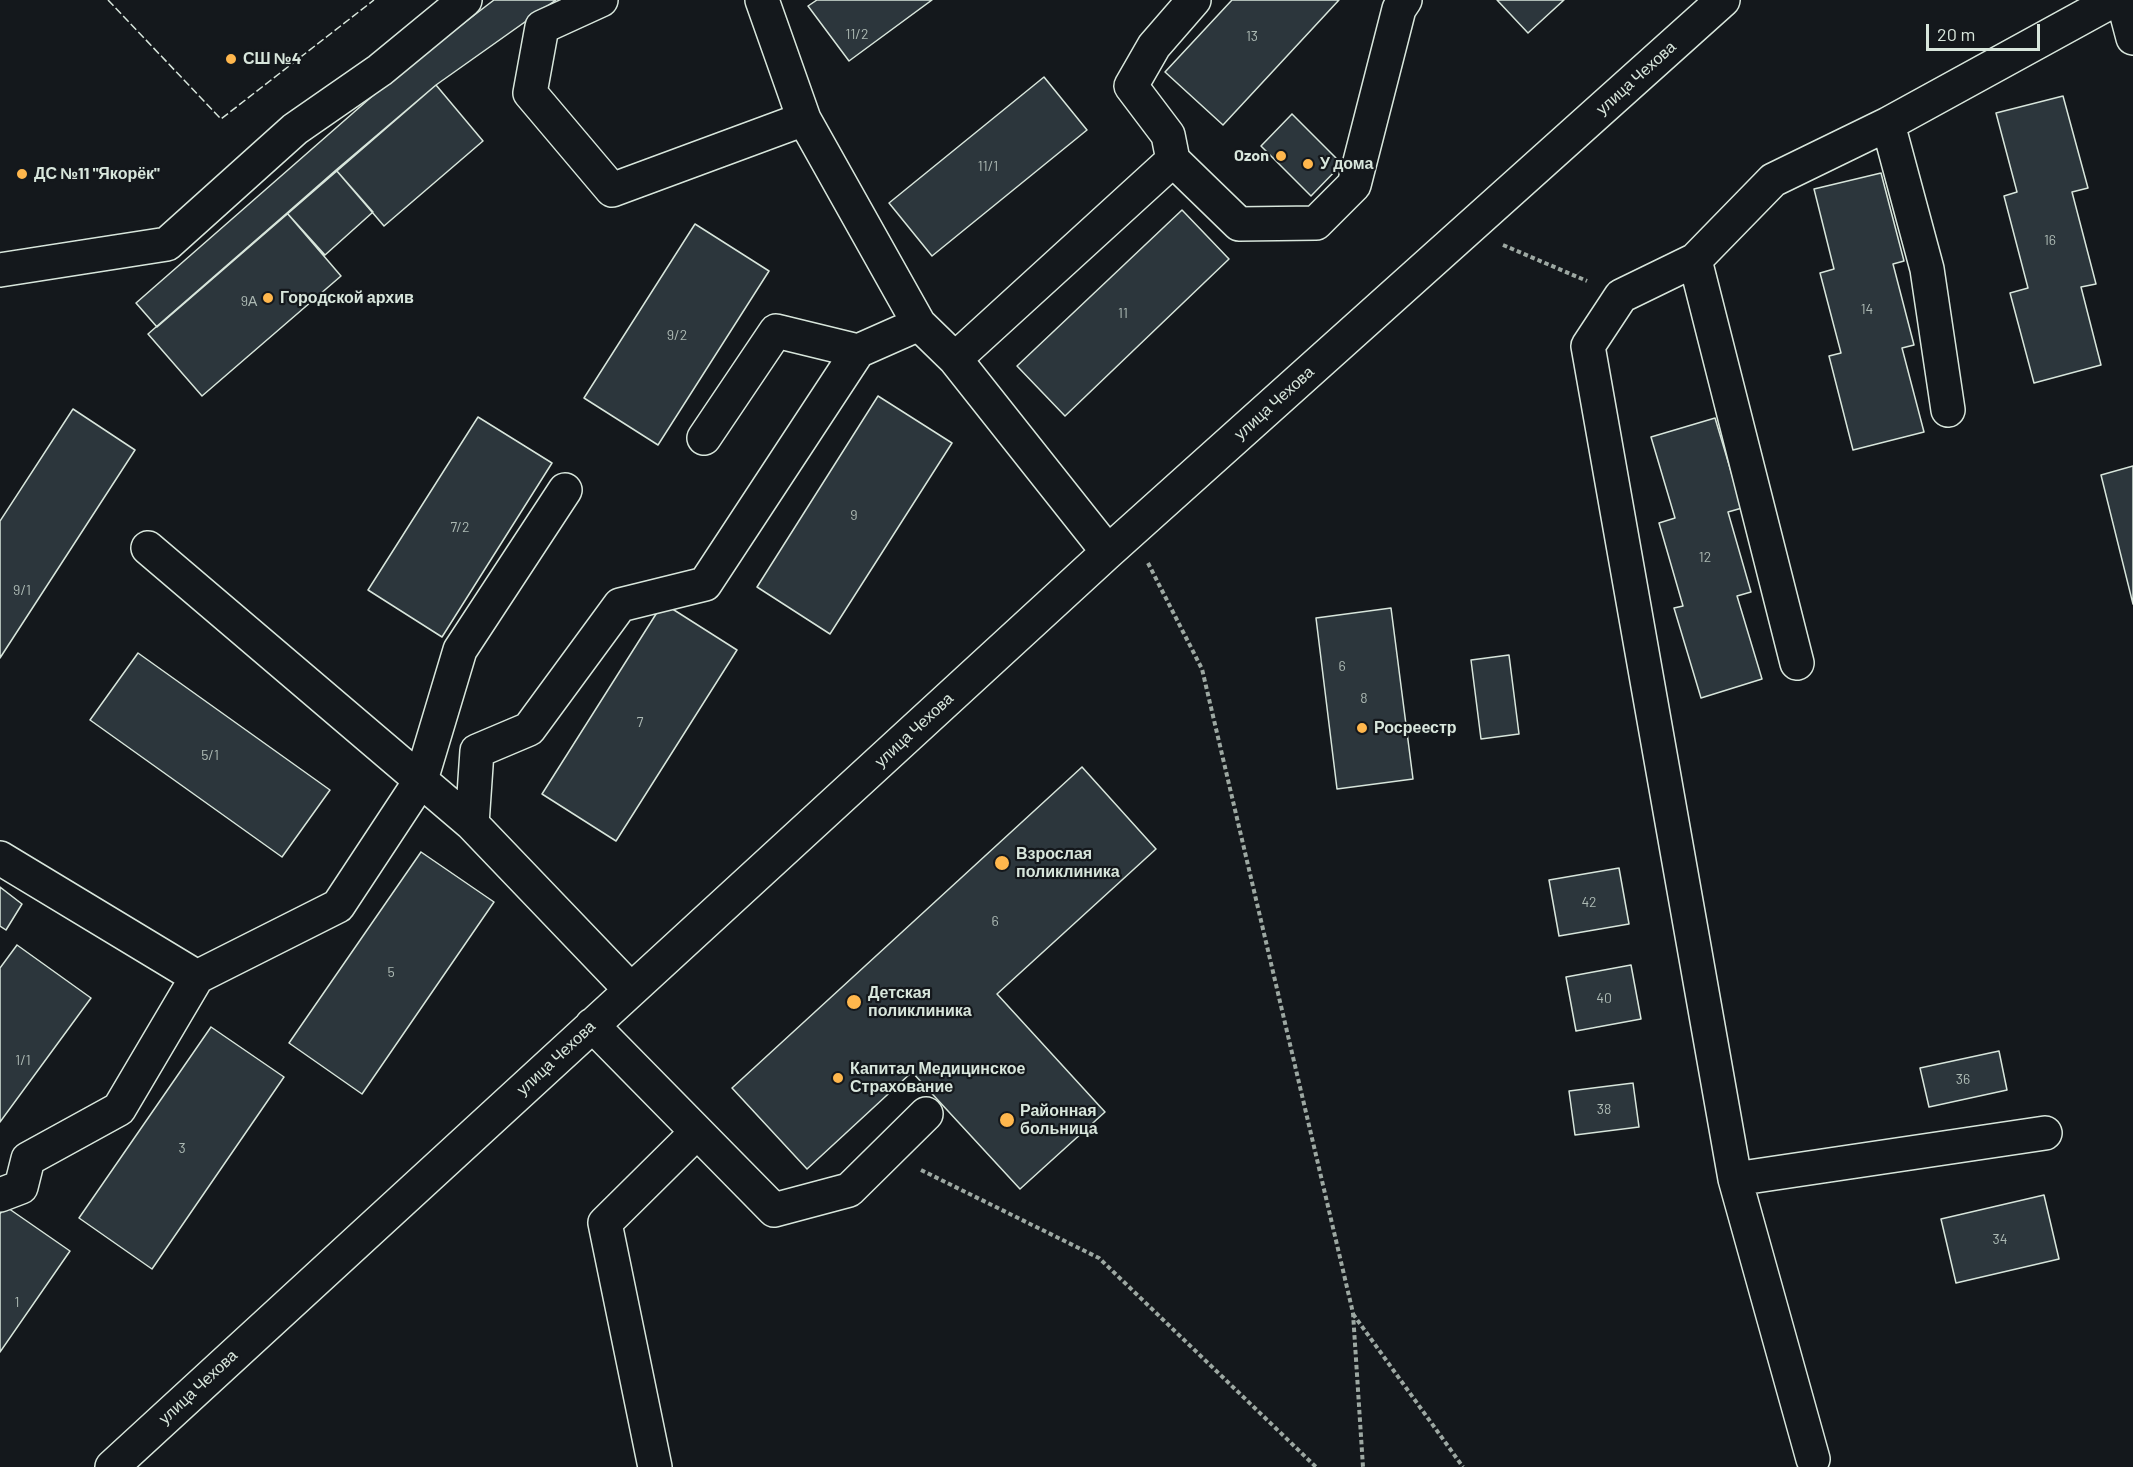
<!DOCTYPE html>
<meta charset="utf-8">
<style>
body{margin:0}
#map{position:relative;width:2133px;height:1467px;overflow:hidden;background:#14181c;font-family:Barlow,sans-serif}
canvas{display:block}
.scale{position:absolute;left:1926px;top:24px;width:114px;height:27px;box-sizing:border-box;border:3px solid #d8e6dc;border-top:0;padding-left:8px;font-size:18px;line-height:21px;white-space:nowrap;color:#d8e6dc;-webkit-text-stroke:4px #14181c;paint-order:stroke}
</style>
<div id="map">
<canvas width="2133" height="1467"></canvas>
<div class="scale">20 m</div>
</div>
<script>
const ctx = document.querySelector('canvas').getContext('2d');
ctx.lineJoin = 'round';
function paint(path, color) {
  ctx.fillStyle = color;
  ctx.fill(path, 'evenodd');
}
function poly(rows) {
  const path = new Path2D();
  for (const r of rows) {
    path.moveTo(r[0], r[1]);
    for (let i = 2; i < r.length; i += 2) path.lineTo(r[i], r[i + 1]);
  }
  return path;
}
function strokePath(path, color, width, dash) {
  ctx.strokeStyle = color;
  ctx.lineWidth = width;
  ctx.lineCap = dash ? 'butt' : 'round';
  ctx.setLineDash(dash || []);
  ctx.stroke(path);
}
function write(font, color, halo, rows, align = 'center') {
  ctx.font = font + ' Barlow,sans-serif';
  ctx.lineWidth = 4.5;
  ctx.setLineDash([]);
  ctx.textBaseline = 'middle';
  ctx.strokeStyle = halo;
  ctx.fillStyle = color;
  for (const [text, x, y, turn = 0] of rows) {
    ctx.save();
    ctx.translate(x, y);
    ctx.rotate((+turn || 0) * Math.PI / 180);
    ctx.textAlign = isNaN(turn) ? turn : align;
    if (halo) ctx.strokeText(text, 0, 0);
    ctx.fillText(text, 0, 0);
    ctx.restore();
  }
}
const building = poly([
 [494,0,556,0,436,85,157,327,136,303,401,71,494,0],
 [817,0,932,0,849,61,808,6,817,0],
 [1232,0,1339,0,1223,125,1165,72,1232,0],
 [1497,0,1564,0,1528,33,1497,0],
 [1044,77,1087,130,932,256,889,203,1044,77],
 [436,85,483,141,384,226,336,170,436,85],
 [2063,96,2088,188,2072,192,2096,284,2081,287,2101,365,2034,383,2010,293,2028,288,2004,196,2017,192,1996,113,2063,96],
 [1292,114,1342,164,1311,196,1261,146,1292,114],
 [336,170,373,212,325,255,287,213,336,170],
 [1881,173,1904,261,1893,264,1914,345,1902,348,1924,432,1853,450,1829,356,1841,353,1820,273,1834,269,1814,189,1881,173],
 [1182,210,1229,259,1065,416,1017,366,1182,210],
 [287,213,341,276,202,396,148,334,287,213],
 [695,224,769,271,658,445,584,398,695,224],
 [878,396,952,443,830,634,757,587,878,396],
 [73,409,135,450,0,658,0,521,73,409],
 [478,417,552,463,442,637,368,590,478,417],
 [1715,418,1742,508,1728,512,1751,592,1737,596,1762,679,1701,698,1674,608,1683,606,1659,523,1675,518,1651,437,1715,418],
 [2133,466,2133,604,2101,475,2133,466],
 [663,603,737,650,616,841,542,794,663,603],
 [1391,608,1413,779,1337,789,1316,618,1391,608],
 [138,653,330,790,282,857,90,720,138,653],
 [1509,655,1519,734,1481,739,1471,660,1509,655],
 [1082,767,1156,849,997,994,1105,1112,1020,1189,912,1072,807,1169,732,1088,1082,767],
 [421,852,494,902,362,1094,289,1043,421,852],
 [1619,868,1629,924,1559,936,1549,880,1619,868],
 [0,887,22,904,6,930,0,926,0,887],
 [17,945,91,998,0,1122,0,968,17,945],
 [1631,965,1641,1019,1576,1031,1566,977,1631,965],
 [211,1027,284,1077,152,1269,79,1218,211,1027],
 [1999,1051,2007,1090,1929,1107,1920,1068,1999,1051],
 [1633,1083,1639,1127,1575,1135,1569,1091,1633,1083],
 [2044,1195,2059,1259,1956,1283,1941,1219,2044,1195],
 [5,1206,70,1251,0,1352,0,1214,5,1206]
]);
const path = poly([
 [1503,245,1587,281],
 [1148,563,1202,669,1353,1313,1363,1467],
 [921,1170,1099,1258,1316,1467],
 [1353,1314,1463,1467]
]);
const minor = poly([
 [601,0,542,27,530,93,612,190,804,119],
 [762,0,804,119,919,324,955,359,1108,552],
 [2123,0,2133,38],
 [1888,124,1927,269,1948,410],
 [1173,160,1168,135,1131,86,1154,46,1194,0],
 [1695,260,1797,663],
 [0,270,167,244,295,129,380,70,465,0],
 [955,359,1173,160,1239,224,1316,223,1354,185,1399,9,1405,0],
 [704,438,776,331,858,351],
 [148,548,472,824,631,990],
 [472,824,477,751,529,729,620,605,705,584,858,351,919,324],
 [0,858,197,977],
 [592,1025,774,1210,849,1190,926,1114],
 [1735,1179,2045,1133],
 [0,1195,21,1187,28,1159,119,1109,197,977,338,906,421,780,460,650,565,490],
 [1813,1459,1735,1179,1588,346,1621,296,1695,260,1773,180,1888,124,2114,0],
 [112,1467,1108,552,1723,0],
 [655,1467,605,1223,697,1132]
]);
const fence = poly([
 [108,0,221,119,374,0]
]);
const markers = [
 [231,59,6,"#ffb74d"],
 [1281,156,6,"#ffb74d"],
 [1308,164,6,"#ffb74d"],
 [22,174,6,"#ffb74d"],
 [268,298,6,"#ffb74d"],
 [1362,728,6,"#ffb74d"],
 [1002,863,8,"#ffb74d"],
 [854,1002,8,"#ffb74d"],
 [838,1078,6,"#ffb74d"],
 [1007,1120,8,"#ffb74d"]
];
const numberNames = [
 ["11/2",857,34],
 ["13",1252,36],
 ["11/1",988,166],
 ["16",2050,240],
 ["9А",249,301],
 ["14",1867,309],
 ["11",1123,313],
 ["9/2",677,335],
 ["9",854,515],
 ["7/2",460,527],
 ["12",1705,557],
 ["9/1",22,590],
 ["6",1342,666],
 ["8",1364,698],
 ["7",640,722],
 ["5/1",210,755],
 ["42",1589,902],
 ["6",995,921],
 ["5",391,972],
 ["40",1604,998],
 ["1/1",23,1060],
 ["36",1963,1079],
 ["38",1604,1109],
 ["3",182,1148],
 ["34",2000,1239],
 ["1",17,1302]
];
const poiNames = [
 ["СШ №4",243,59],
 ["Ozon",1269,156,"right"],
 ["У дома",1320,164],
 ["ДС №11 \"Якорёк\"",34,174],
 ["Городской архив",280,298],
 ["Росреестр",1374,728],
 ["Взрослая",1016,854],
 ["поликлиника",1016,872],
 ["Детская",868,993],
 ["поликлиника",868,1011],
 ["Капитал Медицинское",850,1069],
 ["Страхование",850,1087],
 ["Районная",1020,1111],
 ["больница",1020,1129]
];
const streetNames = [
 ["улица Чехова",1636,78,-42],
 ["улица Чехова",1274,403,-42],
 ["улица Чехова",914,730,-43],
 ["улица Чехова",556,1058,-43],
 ["улица Чехова",198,1387,-43]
];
paint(building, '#2c363c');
strokePath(building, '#d8e6dc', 1.5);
strokePath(minor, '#d8e6dc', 36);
strokePath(path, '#9da8a2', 4, [4.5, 3]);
strokePath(minor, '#14181c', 33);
strokePath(fence, '#d8e6dc', 1.5, [8, 3]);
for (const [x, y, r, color] of markers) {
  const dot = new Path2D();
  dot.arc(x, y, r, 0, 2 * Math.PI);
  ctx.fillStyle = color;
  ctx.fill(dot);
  strokePath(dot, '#14181c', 2);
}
write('14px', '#adbab4', null, numberNames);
write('bold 16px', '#d8e6dc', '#14181c', poiNames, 'left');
write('16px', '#d8e6dc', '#14181c', streetNames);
</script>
